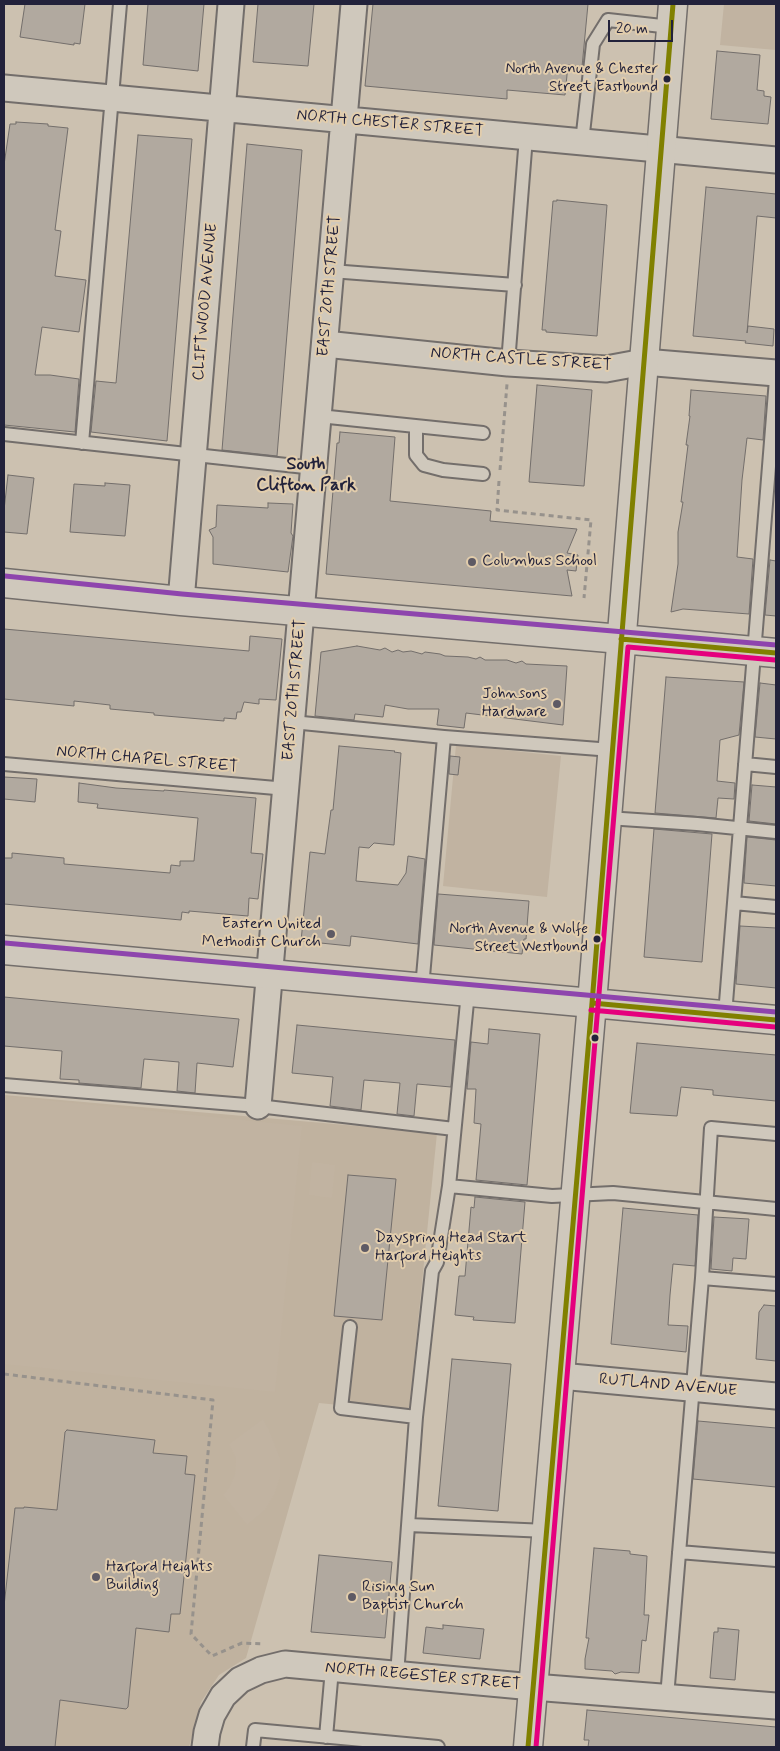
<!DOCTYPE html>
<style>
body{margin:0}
#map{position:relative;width:780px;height:1751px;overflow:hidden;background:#ccc1b0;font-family:Mynerve,sans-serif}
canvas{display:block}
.frame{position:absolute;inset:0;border:5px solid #22223b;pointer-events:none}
.scale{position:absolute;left:608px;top:20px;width:65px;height:22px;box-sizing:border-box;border:2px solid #22223b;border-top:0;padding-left:6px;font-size:15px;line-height:18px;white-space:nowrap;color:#22223b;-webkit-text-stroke:4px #e2cdac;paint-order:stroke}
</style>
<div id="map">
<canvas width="780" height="1751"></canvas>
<div class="frame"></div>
<div class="scale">20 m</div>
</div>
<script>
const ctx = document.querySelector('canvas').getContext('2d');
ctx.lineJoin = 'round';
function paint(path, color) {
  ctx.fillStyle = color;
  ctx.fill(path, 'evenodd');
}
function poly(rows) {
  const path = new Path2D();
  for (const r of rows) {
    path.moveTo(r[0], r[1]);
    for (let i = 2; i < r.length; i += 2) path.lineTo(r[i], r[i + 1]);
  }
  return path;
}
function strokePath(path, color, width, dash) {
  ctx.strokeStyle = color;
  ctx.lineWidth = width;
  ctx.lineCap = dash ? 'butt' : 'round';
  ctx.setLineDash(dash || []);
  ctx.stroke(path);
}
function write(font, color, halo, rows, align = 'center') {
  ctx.font = font + ' Mynerve,sans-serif';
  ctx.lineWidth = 4;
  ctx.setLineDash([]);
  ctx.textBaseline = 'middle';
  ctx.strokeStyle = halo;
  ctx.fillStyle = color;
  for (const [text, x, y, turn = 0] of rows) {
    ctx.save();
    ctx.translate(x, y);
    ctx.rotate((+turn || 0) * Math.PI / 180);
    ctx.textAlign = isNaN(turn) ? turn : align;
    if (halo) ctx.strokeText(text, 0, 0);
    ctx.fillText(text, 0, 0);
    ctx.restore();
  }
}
const built = poly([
 [4,1095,437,1133,409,1412,319,1403,246,1658,219,1675,201,1702,189,1747,4,1747]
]);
const green = poly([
 [724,4,776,4,776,50,720,45],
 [456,745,561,756,547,897,443,886],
 [4,1096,302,1126,275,1392,4,1364],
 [312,1162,335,1165,332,1198,309,1195],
 [263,1419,269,1430,280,1458,280,1477,274,1495,265,1510,247,1525,223,1495,230,1486,235,1474,236,1459,229,1444]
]);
const building = poly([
 [25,4,85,4,80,44,74,43,74,45,20,37,25,4],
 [148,4,204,4,198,71,143,65,148,4],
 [258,4,314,4,308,66,253,62,258,4],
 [373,4,588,4,582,67,568,65,565,95,507,90,507,99,365,86,373,4],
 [717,51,760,55,757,90,764,91,764,96,771,97,768,124,711,119,717,51],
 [16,122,48,124,48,126,68,128,55,230,61,231,55,276,86,280,79,332,42,327,35,375,50,375,79,379,75,432,4,425,4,165,10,124,16,124,16,122],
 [138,135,192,139,167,441,91,432,96,381,116,383,138,135],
 [247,144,302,150,277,456,222,450,247,144],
 [706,187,776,194,776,218,757,216,747,333,748,326,774,329,773,346,745,343,746,341,693,336,706,187],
 [557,200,607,205,597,336,546,332,546,330,542,330,553,201,557,201,557,200],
 [537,385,592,390,584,486,529,482,537,385],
 [691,390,766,396,763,440,747,438,742,480,737,557,753,559,749,614,683,609,671,612,678,564,678,532,683,502,681,502,688,445,686,445,690,416,689,416,691,390],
 [340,432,395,437,390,501,491,511,490,521,577,529,567,553,578,555,576,571,567,570,572,596,326,574,337,443,339,443,340,432],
 [8,475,34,478,27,534,4,532,4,510,8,475],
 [105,483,130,485,125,536,70,532,74,484,105,486,105,483],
 [268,503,293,504,291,533,293,536,288,572,213,564,213,537,209,530,216,527,217,505,268,508,268,503],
 [770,560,776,561,776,616,765,615,770,560],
 [4,629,249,651,250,636,282,639,276,700,259,699,259,704,244,702,241,712,237,712,236,719,224,718,224,721,154,715,154,713,110,709,110,705,74,701,74,706,4,699,4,629],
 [357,646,380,650,385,648,392,652,398,650,403,652,411,651,422,654,425,652,440,654,445,656,468,657,476,659,480,657,485,660,507,660,516,663,522,661,526,664,567,666,563,725,466,713,464,728,437,725,439,709,408,709,385,705,383,717,355,714,354,720,315,716,321,652,357,646],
 [666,677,744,682,739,735,720,740,717,781,735,783,734,799,718,798,716,818,655,813,666,677],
 [760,683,776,685,776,739,755,737,760,683],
 [339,746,395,751,394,752,401,753,394,845,374,843,369,848,359,847,356,881,398,885,406,873,408,856,425,859,418,944,351,936,350,946,301,941,310,852,325,854,331,810,333,810,339,746],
 [450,756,460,757,458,775,449,774,450,756],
 [4,777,37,779,35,802,4,799,4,777],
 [79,783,116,788,164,791,164,790,256,798,251,853,263,854,258,899,249,898,248,916,189,911,189,913,182,912,181,920,4,904,4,858,12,858,12,853,64,858,64,864,170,873,171,865,180,866,180,861,194,861,198,818,97,808,98,804,78,802,79,783],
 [752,785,776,787,776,824,749,821,752,785],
 [654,829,712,834,702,962,644,957,654,829],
 [747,837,776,840,776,886,744,883,747,837],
 [438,894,529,901,526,939,524,939,522,954,434,945,438,894],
 [740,926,776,928,776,988,736,984,740,926],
 [4,997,239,1019,233,1067,197,1063,195,1093,177,1091,179,1062,144,1059,141,1088,79,1083,79,1080,60,1079,62,1051,4,1046,4,997],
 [297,1025,455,1040,451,1087,417,1084,414,1116,397,1114,400,1083,364,1080,361,1110,330,1106,333,1077,292,1073,297,1025],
 [489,1029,540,1034,527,1185,476,1180,481,1124,474,1123,476,1089,467,1089,471,1042,488,1044,489,1029],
 [637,1043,776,1055,776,1101,713,1095,713,1090,681,1087,677,1116,630,1113,637,1043],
 [348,1175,396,1179,382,1320,334,1316,348,1175],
 [475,1197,525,1202,515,1323,473,1320,474,1317,455,1315,459,1276,465,1276,471,1207,474,1208,475,1197],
 [623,1208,698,1215,695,1266,673,1264,670,1295,668,1325,688,1326,686,1352,611,1344,623,1208],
 [714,1217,749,1219,746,1259,733,1258,732,1271,711,1269,714,1217],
 [764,1305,776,1306,776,1361,756,1359,759,1312,764,1305],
 [452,1359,511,1364,498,1511,438,1506,452,1359],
 [698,1421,776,1428,776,1487,693,1479,698,1421],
 [67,1430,155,1440,153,1453,187,1456,185,1474,195,1475,180,1614,171,1614,169,1632,136,1628,128,1707,126,1709,60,1700,55,1747,4,1747,4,1606,15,1508,24,1508,24,1507,57,1510,65,1432,67,1430],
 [594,1548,630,1551,630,1554,647,1556,644,1615,649,1615,646,1641,642,1640,639,1673,621,1672,615,1674,612,1671,585,1669,585,1659,589,1638,586,1638,594,1548],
 [319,1555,392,1562,385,1638,311,1632,319,1555],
 [443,1625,484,1629,480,1659,423,1653,426,1627,443,1629,443,1625],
 [718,1628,739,1630,735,1680,710,1678,714,1632,718,1632,718,1628],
 [587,1710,776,1727,776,1747,588,1747,589,1740,584,1740,587,1710]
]);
const path = poly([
 [500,470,507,384],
 [499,481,497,510,591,520,584,598],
 [4,1374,213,1400,191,1634,212,1656,242,1643,264,1644]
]);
const service = poly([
 [582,142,593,44,608,20,671,27],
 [331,271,515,285],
 [508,363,526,137],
 [319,416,483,433],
 [416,426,416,455,424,465,443,470,483,474],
 [4,434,314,468],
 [82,443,120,4],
 [292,722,444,737,612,750],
 [4,764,287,789],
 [745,764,776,767],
 [607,818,697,824,776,832],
 [734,903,776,907],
 [422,988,444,737],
 [725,1015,776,379],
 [4,1085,258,1106,454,1129],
 [449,1186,552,1196,613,1193,776,1209],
 [702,1278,776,1284],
 [350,1327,341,1408,416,1417],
 [409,1525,547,1531],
 [679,1552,776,1560],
 [397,1675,416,1417,432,1271,437,1262,449,1186,468,992],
 [667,1697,702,1278,711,1128,776,1134],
 [326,1737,332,1669],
 [253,1747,255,1730,438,1747]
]);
const minor = poly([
 [4,88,776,160],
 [325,344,508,363,606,369,644,362,776,373],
 [181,601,231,4],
 [258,1106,354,4],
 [560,1376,776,1396],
 [205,1747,207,1732,212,1715,223,1696,240,1680,261,1670,285,1664,533,1687,776,1706]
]);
const secondary = poly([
 [4,583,181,601,621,639],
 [4,950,592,1003]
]);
const primary = poly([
 [621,639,776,653],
 [592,1003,776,1020],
 [528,1747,592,1003,673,4]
]);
const bus1 = poly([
 [621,639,776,653],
 [592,1003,776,1020],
 [528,1747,592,1003,673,4]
]);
const bus2 = poly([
 [591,1010,775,1027],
 [536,1747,628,647,775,660]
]);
const bus3 = poly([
 [5,576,182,594,776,645],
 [5,943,776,1012]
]);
const markers = [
 [667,79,4.5,"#22223b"],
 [472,562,5,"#5e5a64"],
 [557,704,5,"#5e5a64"],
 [331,934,5,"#5e5a64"],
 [597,939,4.5,"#22223b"],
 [595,1038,4.5,"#22223b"],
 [365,1248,5,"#5e5a64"],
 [96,1577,5,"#5e5a64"],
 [352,1597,5,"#5e5a64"]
];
const busNames = [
 ["North Avenue & Chester",658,70],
 ["Street Eastbound",658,88],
 ["North Avenue & Wolfe",588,930],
 ["Street Westbound",588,948]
];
const streetNames = [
 ["NORTH CHESTER STREET",390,124,5],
 ["EAST 20TH STREET",330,286,-85],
 ["CLIFTWOOD AVENUE",206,302,-85],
 ["NORTH CASTLE STREET",521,360,4],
 ["EAST 20TH STREET",295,690,-85],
 ["NORTH CHAPEL STREET",147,760,5],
 ["RUTLAND AVENUE",668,1386,5],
 ["NORTH REGESTER STREET",423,1677,5]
];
const poiNames = [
 ["Columbus School",482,562],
 ["Johnsons",547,695,"right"],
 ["Hardware",547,713,"right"],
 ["Eastern United",321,925,"right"],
 ["Methodist Church",321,943,"right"],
 ["Dayspring Head Start",375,1239],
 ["Harford Heights",375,1257],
 ["Harford Heights",106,1568],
 ["Building",106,1586],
 ["Rising Sun",362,1588],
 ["Baptist Church",362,1606]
];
const neighbourhoodNames = [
 ["South",306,465],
 ["Clifton Park",306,486]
];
paint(built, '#c0b29f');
paint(green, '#c1b3a1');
paint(building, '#b1a99f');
strokePath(building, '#736e6b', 1);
strokePath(service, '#736e6b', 16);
strokePath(minor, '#736e6b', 29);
strokePath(secondary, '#736e6b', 31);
strokePath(primary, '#736e6b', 31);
strokePath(path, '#97928c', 3, [5, 4]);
strokePath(service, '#cfc8bc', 12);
strokePath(minor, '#cfc8bc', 25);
strokePath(secondary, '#cfc8bc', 28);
strokePath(primary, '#cfc8bc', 28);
strokePath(bus1, '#808000', 5);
strokePath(bus2, '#e5007d', 5);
strokePath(bus3, '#8e44ad', 5);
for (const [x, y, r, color] of markers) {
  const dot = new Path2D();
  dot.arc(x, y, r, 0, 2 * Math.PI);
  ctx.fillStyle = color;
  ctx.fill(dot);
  strokePath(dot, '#e2cdac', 2);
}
write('15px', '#22223b', '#e2cdac', busNames, 'right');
write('16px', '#22223b', '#e2cdac', streetNames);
write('16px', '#22223b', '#e2cdac', poiNames, 'left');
write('bold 18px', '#22223b', '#e2cdac', neighbourhoodNames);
</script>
